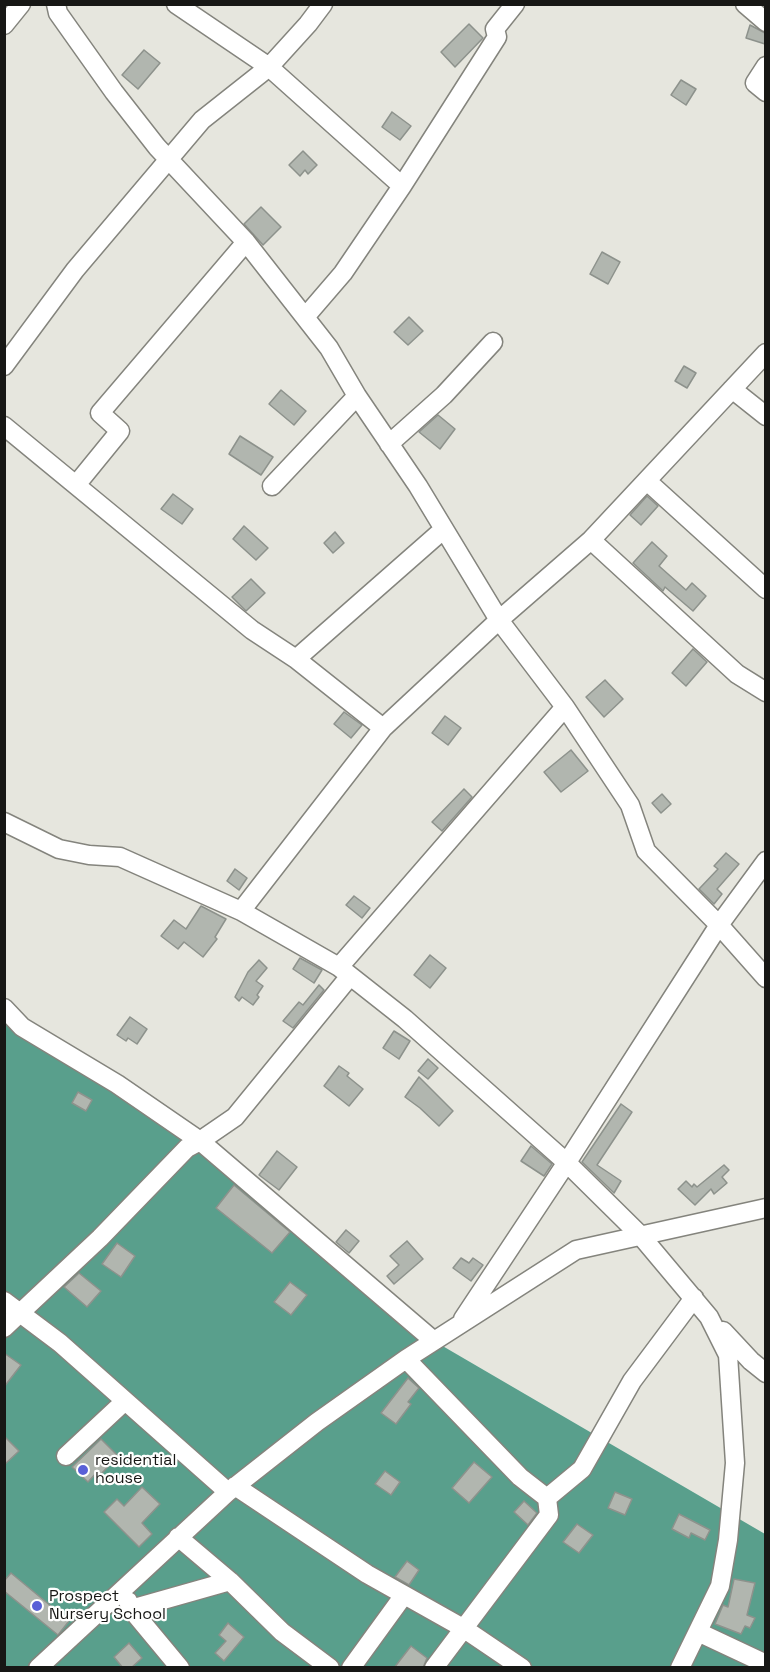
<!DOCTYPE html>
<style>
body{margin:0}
#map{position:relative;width:770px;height:1672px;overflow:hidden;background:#e6e6de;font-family:"Space Grotesk",sans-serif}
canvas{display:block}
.frame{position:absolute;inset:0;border:6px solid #171715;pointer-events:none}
</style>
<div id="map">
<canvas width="770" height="1672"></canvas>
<div class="frame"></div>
</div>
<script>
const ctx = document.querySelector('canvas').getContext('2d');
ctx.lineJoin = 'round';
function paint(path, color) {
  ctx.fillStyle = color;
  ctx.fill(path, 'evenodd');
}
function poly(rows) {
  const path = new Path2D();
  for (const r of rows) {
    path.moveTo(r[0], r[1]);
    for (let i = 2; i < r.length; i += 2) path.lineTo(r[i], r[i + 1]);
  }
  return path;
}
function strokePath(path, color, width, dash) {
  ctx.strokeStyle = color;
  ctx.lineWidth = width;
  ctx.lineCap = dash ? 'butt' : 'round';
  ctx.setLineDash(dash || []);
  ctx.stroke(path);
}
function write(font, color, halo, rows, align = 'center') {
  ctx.font = font + ' "Space Grotesk",sans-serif';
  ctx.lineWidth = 4.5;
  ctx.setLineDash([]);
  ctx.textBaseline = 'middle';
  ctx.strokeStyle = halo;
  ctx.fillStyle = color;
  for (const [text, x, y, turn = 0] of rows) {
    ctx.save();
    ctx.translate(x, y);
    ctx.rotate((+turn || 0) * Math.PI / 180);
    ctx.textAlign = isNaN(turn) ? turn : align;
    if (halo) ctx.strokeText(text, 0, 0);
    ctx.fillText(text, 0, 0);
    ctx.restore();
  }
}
const water = poly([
 [4,1008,117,1084,434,1341,765,1534,765,1667,5,1667]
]);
const building = poly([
 [469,24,483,38,455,67,441,52,469,24],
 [750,25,765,33,765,44,746,38,750,25],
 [144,50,160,63,138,89,122,75,144,50],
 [681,80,696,89,686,105,671,95,681,80],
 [392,112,411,126,400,140,382,127,392,112],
 [303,151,317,165,308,174,305,170,300,176,289,165,303,151],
 [261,207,281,227,263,245,244,224,261,207],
 [602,252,620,262,608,284,590,274,602,252],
 [409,317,423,331,408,345,394,332,409,317],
 [684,366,696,373,687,388,675,381,684,366],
 [281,390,306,411,294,425,269,404,281,390],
 [438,415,455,429,440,449,419,432,438,415],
 [240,436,273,457,261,475,229,454,240,436],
 [173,494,193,509,182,524,161,509,173,494],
 [647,496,658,506,641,525,630,515,647,496],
 [244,526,268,548,256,560,233,539,244,526],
 [335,532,344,543,333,553,324,543,335,532],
 [652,542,667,556,659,566,686,590,692,583,706,596,693,611,665,587,663,591,633,563,652,542],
 [251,579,265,593,246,611,232,597,251,579],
 [693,649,707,662,686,686,672,673,693,649],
 [605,680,623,699,604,717,586,697,605,680],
 [344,712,362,725,351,738,334,724,344,712],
 [445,716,461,728,448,745,432,733,445,716],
 [571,750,588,771,561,792,544,772,571,750],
 [464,789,472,797,442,831,432,822,464,789],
 [662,794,671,804,661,813,652,803,662,794],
 [726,853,739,864,717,889,722,894,714,904,699,889,718,869,714,866,726,853],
 [235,869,247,878,239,890,227,881,235,869],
 [354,896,370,908,362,918,346,905,354,896],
 [201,906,226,919,215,937,217,939,203,957,184,942,178,949,161,936,174,920,186,929,201,906],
 [430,955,446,968,430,988,414,975,430,955],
 [300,958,322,970,314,983,293,969,300,958],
 [259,960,267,968,256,981,263,986,257,995,259,997,253,1005,242,997,239,1001,235,997,248,972,259,960],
 [319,985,324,990,293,1028,283,1021,299,1002,303,1005,319,985],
 [130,1017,147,1029,137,1044,128,1038,126,1041,117,1035,130,1017],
 [394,1031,410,1041,399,1059,383,1048,394,1031],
 [428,1059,438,1068,428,1079,418,1071,428,1059],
 [339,1066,349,1073,347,1076,363,1089,349,1106,324,1086,339,1066],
 [419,1077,453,1111,439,1126,420,1108,405,1097,419,1077],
 [78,1092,92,1100,86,1111,72,1103,78,1092],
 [621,1104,632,1112,597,1165,621,1181,614,1193,582,1162,621,1104],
 [531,1146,552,1164,544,1176,521,1161,531,1146],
 [277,1151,297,1167,279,1190,259,1175,277,1151],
 [724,1165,729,1170,722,1177,727,1183,714,1194,711,1189,695,1205,678,1189,686,1181,692,1187,694,1184,697,1187,724,1165],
 [234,1185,290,1232,272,1253,216,1208,234,1185],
 [346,1230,359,1241,349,1253,336,1242,346,1230],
 [407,1241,423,1259,394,1284,387,1276,399,1265,390,1256,407,1241],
 [117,1243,135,1256,121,1277,102,1264,117,1243],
 [461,1258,469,1263,473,1258,483,1265,471,1281,453,1268,461,1258],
 [79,1273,101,1291,87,1307,64,1287,79,1273],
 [290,1282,307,1295,291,1315,274,1302,290,1282],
 [4,1353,21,1365,4,1387,4,1353],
 [408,1378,419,1388,408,1402,411,1404,396,1424,381,1413,408,1378],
 [4,1436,19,1451,4,1465,4,1436],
 [101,1439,118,1456,101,1474,98,1471,88,1482,72,1467,101,1439],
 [474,1462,492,1477,469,1503,452,1488,474,1462],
 [385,1471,400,1482,391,1495,375,1484,385,1471],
 [142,1487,160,1504,142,1523,152,1534,139,1547,104,1512,117,1499,124,1506,142,1487],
 [615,1492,632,1499,625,1515,608,1508,615,1492],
 [524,1501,537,1513,528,1525,514,1512,524,1501],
 [679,1514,710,1530,705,1540,691,1533,689,1538,672,1529,679,1514],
 [577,1524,593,1535,579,1553,563,1542,577,1524],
 [407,1561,419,1570,409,1585,395,1577,407,1561],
 [11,1573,69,1621,58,1635,4,1591,4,1581,11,1573],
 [734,1579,755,1583,747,1615,755,1618,750,1628,745,1626,741,1634,715,1624,723,1605,728,1607,734,1579],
 [228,1623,244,1637,224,1661,215,1653,226,1641,219,1635,228,1623],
 [129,1643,142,1658,131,1668,123,1668,114,1657,129,1643],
 [411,1646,427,1658,423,1668,394,1668,411,1646]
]);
const minor = poly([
 [56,4,58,13,114,92,157,147,246,242,329,348,357,396,418,486,499,620,565,707,630,805,646,851,719,925,766,978],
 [176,4,269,67,402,186],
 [745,4,766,22],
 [4,25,21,4],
 [766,66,755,83,766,92],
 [306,316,343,273,402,186,497,37,495,29,515,4],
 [4,366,75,270,202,120,269,67,308,24,323,4],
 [732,389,766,416],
 [4,426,252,630,296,659,383,728],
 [389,444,444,395,493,342],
 [647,481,766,589],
 [76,485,120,431,100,413,246,242],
 [272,486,357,396],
 [591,540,737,674,766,692],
 [296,659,444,529],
 [4,822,59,849,89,855,120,857,241,911,339,967,405,1019,566,1162,641,1236,709,1317,728,1355,735,1463,728,1540,720,1586,680,1668],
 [241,911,383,728,499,620,591,540,766,353],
 [339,967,565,707],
 [4,1008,22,1027,117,1084,200,1141,434,1341],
 [4,1301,60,1343,228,1492],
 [463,1319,571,1156,719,925,766,861],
 [4,1328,100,1238,187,1148,200,1141,235,1117,350,976],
 [723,1331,751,1361,766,1373],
 [406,1359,520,1477,547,1498,549,1515,434,1668],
 [66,1456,125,1401],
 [235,1486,367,1574,463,1628,522,1668],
 [547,1498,582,1469,632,1381,694,1298],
 [178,1537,230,1581],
 [128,1601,131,1609,180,1668],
 [131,1609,230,1581,282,1632,330,1668],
 [698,1632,766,1664],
 [38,1668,228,1492,317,1422,406,1359,576,1250,766,1208],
 [351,1668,404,1595]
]);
const markers = [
 [83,1470,6,"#5960d7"],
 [37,1606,6,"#5960d7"]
];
const poiNames = [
 ["residential",95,1461],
 ["house",95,1479],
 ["Prospect",49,1597],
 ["Nursery School",49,1615]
];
paint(water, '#599f8c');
paint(building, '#b1b6af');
strokePath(building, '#8d928c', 1.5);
strokePath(minor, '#84847d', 21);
strokePath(minor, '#fff', 18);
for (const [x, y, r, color] of markers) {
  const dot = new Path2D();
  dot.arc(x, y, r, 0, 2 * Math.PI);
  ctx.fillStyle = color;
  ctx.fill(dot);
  strokePath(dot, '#fffffe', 2);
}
write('16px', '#171715', '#fffffe', poiNames, 'left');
</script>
